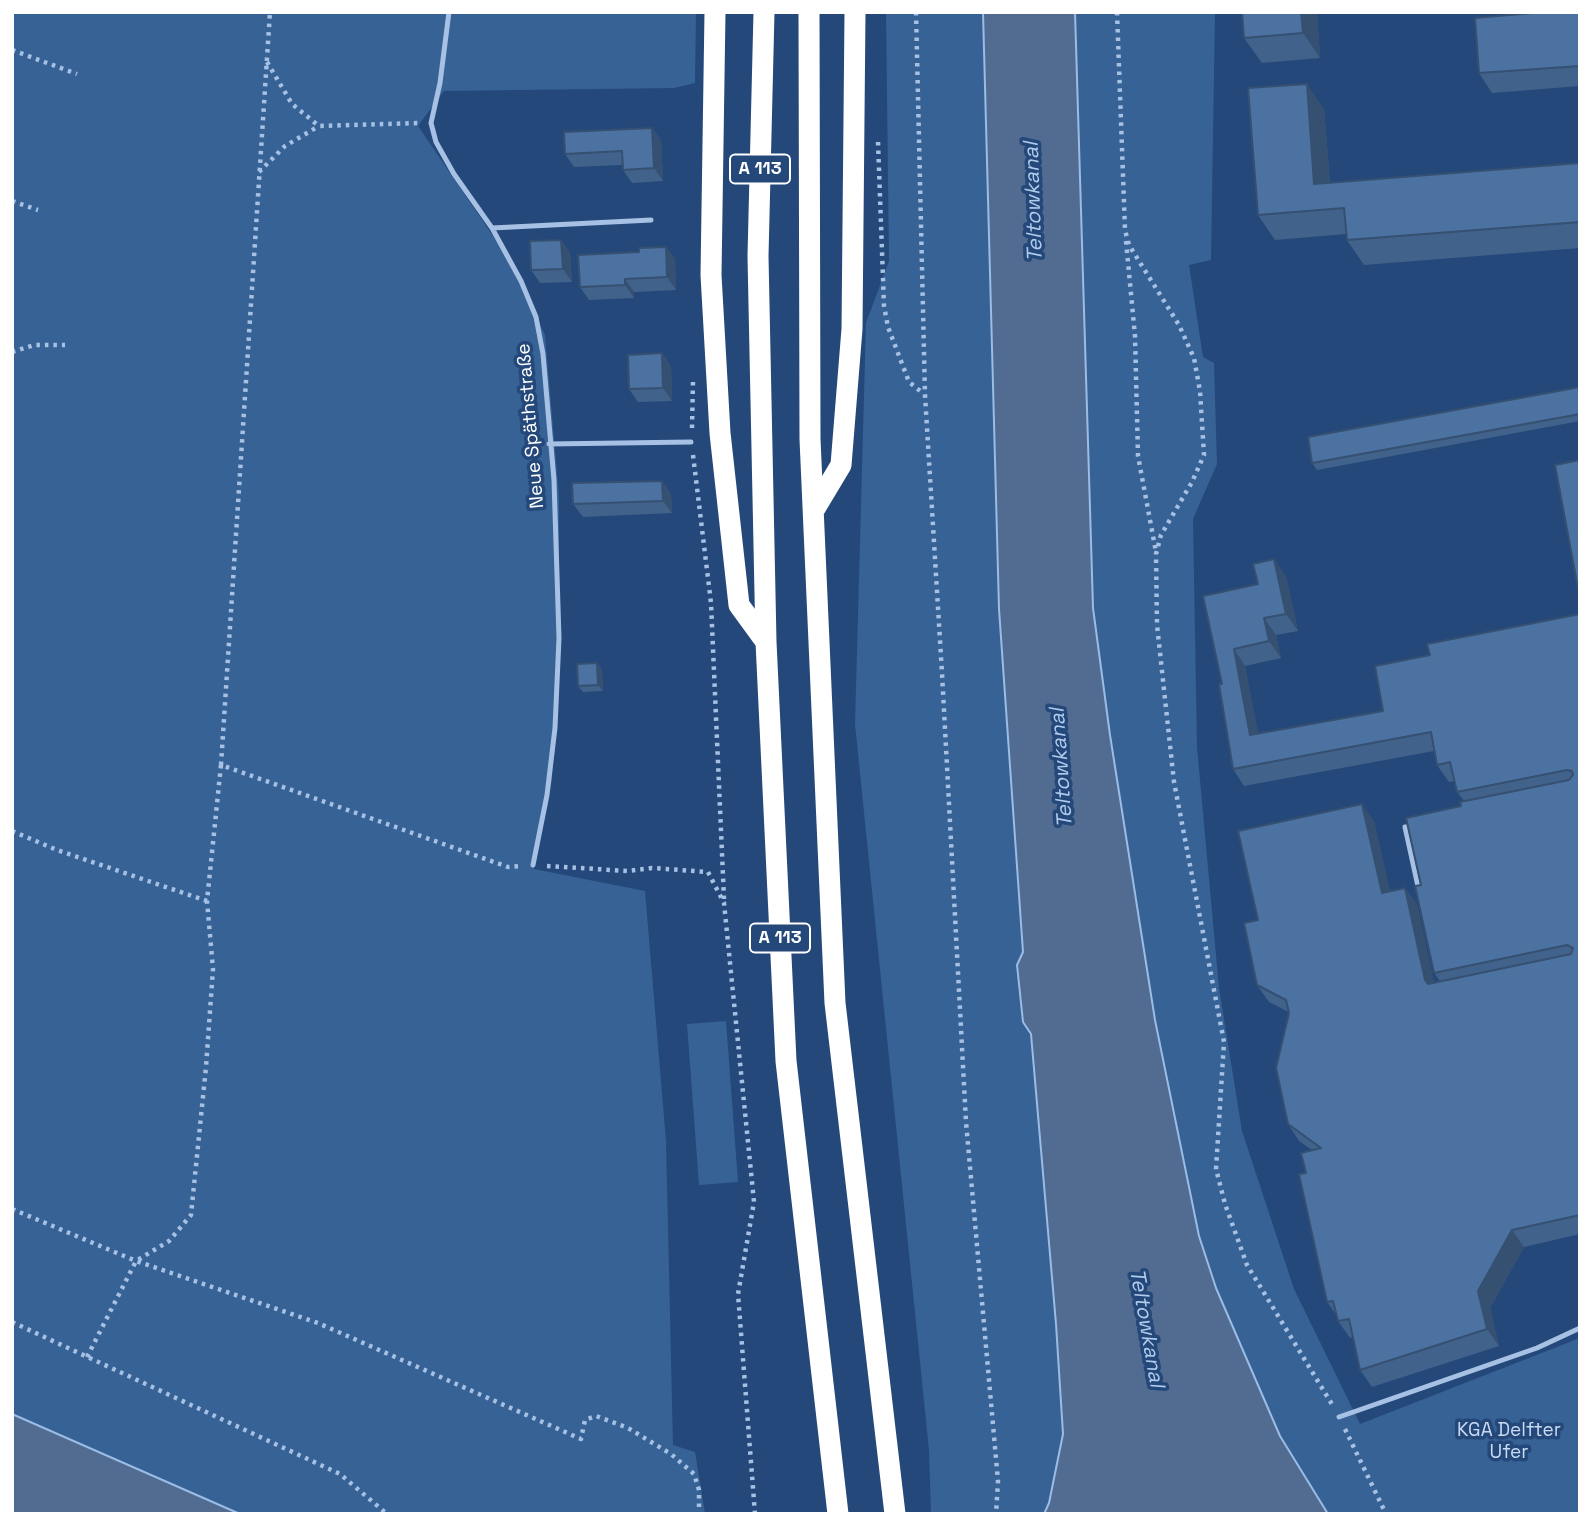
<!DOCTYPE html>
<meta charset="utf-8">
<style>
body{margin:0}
#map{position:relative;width:1592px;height:1526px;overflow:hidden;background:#244879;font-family:"Space Grotesk",sans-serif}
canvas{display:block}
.frame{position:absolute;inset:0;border:14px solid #fff;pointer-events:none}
</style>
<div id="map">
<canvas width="1592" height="1526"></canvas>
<div class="frame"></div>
</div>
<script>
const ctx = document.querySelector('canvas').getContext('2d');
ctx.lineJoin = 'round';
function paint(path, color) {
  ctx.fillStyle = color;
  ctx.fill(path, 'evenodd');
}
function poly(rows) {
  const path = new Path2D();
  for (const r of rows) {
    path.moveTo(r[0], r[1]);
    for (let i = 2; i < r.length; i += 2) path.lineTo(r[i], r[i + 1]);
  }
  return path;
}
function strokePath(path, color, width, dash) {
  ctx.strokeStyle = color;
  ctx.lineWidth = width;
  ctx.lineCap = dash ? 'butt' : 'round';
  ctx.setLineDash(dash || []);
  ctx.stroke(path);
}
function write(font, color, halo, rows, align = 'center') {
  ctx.font = font + ' "Space Grotesk",sans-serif';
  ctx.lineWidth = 7;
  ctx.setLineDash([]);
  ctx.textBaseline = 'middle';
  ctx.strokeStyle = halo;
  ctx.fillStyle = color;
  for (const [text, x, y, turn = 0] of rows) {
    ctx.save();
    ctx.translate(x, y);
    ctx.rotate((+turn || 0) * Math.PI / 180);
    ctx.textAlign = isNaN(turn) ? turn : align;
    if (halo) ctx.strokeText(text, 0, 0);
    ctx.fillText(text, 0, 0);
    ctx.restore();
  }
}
const green = poly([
 [12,12,696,12,695,83,674,88,444,91,418,126,508,258,545,335,559,496,559,647,552,780,534,869,645,891,666,1141,673,1445,695,1452,705,1514,240,1514,12,1414],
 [886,12,983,12,999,609,1023,953,1017,965,1023,1022,1031,1034,1056,1324,1063,1434,1049,1503,1044,1514,931,1514,929,1450,855,724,866,323,889,261],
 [1075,12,1215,12,1211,260,1189,265,1203,357,1214,363,1217,464,1193,519,1197,747,1219,988,1242,1131,1294,1289,1360,1424,1580,1338,1580,1514,1328,1514,1280,1436,1216,1288,1199,1236,1155,1020,1110,735,1093,608],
 [726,1021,738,1182,699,1185,687,1024]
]);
const water = poly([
 [983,12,1075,12,1093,608,1110,735,1155,1020,1199,1236,1216,1288,1280,1436,1328,1514,1044,1514,1049,1503,1063,1434,1056,1324,1031,1034,1023,1022,1017,965,1023,952,999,609,983,12],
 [12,1414,240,1514,12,1514,12,1414]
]);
const path = poly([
 [916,12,925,395,942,673,966,1122,998,1481,996,1514],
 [1117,12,1125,230,1129,245,1179,325,1194,358,1200,391,1204,455,1192,482,1161,535,1156,554,1157,625,1174,782,1224,1042,1216,1169,1225,1204,1247,1265,1333,1406],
 [12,50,77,74],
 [267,62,292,104,319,126,419,123],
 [878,142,884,306,888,327,909,382,924,394],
 [259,172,285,146,319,126],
 [12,201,38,210],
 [1126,241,1135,336,1138,456,1156,552],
 [12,352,34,345,65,345],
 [692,428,693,381],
 [693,455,711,603,724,899],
 [221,765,270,12],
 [12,831,57,850,207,901],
 [547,866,628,871,652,868,708,872,724,903,754,1202,738,1294,755,1514],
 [12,1209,136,1261,318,1323,581,1439,585,1420,596,1416,628,1428,671,1454,694,1474,699,1490,699,1514],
 [12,1322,340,1474,387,1514],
 [87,1357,136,1261,169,1241,191,1215,206,1067,213,969,207,901,221,765,508,867,520,866],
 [1345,1429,1386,1514]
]);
const service = poly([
 [449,12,440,83,431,123,436,142,454,174,492,228,521,281,536,317,543,354,554,480,559,638,555,728,547,795,533,865],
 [492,228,651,220],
 [549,444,691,442],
 [1414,826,1405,827,1419,891],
 [1339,1417,1537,1348,1580,1328]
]);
const motorway = poly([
 [715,12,711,275,720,433,739,605,766,642],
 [764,12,758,256,766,642,786,1061,838,1514],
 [809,12,810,439,835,1003,895,1514],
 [814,510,841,465,852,329,855,12]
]);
const wall = poly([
 [1317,12,1320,58,1262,63,1244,38],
 [1580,12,1580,86,1492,93,1479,73],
 [1324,109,1330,183,1580,163,1580,248,1364,265,1347,240,1346,234,1275,240,1258,215],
 [652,128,661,141,663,181,632,183,623,170,622,165,574,167,565,154],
 [561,240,570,253,572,282,540,283,531,270],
 [666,247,675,259,676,290,634,292,634,298,589,300,580,287,639,252],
 [662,353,671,366,672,401,638,402,629,389],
 [1580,387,1580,421,1317,470,1312,463],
 [662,481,671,494,672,513,583,517,573,504],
 [1286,576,1298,631,1276,635,1281,658,1245,666,1258,734,1383,711,1430,655,1580,614,1580,1234,1524,1247,1490,1308,1499,1346,1372,1387,1360,1370,1353,1337,1350,1338,1338,1321,1337,1316,1327,1302,1306,1173,1312,1150,1299,1141,1288,1124,1289,1012,1269,1002,1257,985,1258,920,1374,821,1390,892,1405,888,1417,905,1434,983,1440,981,1434,973,1421,885,1464,801,1457,792,1455,781,1449,782,1437,765,1434,751,1244,786,1233,769,1222,684,1203,596,1258,584],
 [597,663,602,670,603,691,583,692,578,686]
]);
const shadedWall = poly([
 [1301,12,1317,12,1320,58,1303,33],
 [1307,84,1324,109,1332,209,1314,184],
 [652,128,661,141,663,181,654,168],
 [561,240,570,253,572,282,563,269],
 [666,247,675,259,676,290,667,277],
 [625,279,634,292,634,298,625,285],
 [662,353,671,366,672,401,663,388],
 [662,481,671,494,672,513,663,501],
 [1274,559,1286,576,1298,631,1286,614],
 [1264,618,1276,635,1281,658,1269,641],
 [1234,649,1245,666,1262,752,1250,735],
 [597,663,602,670,603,691,598,685],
 [1362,804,1374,821,1394,910,1382,893],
 [1405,888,1417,905,1437,997,1425,980],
 [1512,1230,1524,1247,1490,1308,1499,1346,1487,1329,1478,1291]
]);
const building = poly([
 [1242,12,1301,12,1303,33,1244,38,1242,12],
 [1544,12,1580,12,1580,66,1479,73,1475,18,1544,12],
 [1307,84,1314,184,1580,163,1580,222,1347,240,1344,208,1258,215,1248,88,1307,84],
 [652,128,654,168,623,170,622,151,565,154,564,132,652,128],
 [561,240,563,269,531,270,530,241,561,240],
 [666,247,667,277,625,279,625,285,580,287,578,255,639,252,639,248,666,247],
 [662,353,663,388,629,389,628,355,662,353],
 [1580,387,1580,414,1312,463,1308,437,1580,387],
 [1580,460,1580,599,1555,465,1580,460],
 [662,481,663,501,573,504,572,483,662,481],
 [1274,559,1286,614,1264,618,1269,641,1234,649,1250,735,1383,711,1375,666,1430,655,1427,644,1580,614,1580,1215,1512,1230,1478,1291,1487,1329,1360,1370,1349,1319,1338,1321,1333,1301,1327,1302,1299,1174,1306,1173,1301,1153,1321,1148,1288,1124,1276,1068,1289,1013,1286,1000,1257,985,1244,923,1258,920,1238,831,1362,804,1382,893,1405,888,1425,980,1428,984,1571,954,1573,948,1567,945,1434,973,1415,886,1421,885,1406,818,1461,806,1460,802,1569,780,1573,775,1572,771,1567,770,1457,792,1450,762,1437,765,1431,732,1233,769,1219,684,1222,684,1203,596,1258,584,1253,564,1274,559],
 [597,663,598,685,578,686,577,664,597,663]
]);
const shields = [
 [760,169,60],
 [780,938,60]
];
const shieldNames = [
 ["A 113",760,169],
 ["A 113",780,938]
];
const streetNames = [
 ["Neue Späthstraße",531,426,-95]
];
const parkNames = [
 ["KGA Delfter",1509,1431],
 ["Ufer",1509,1453]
];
const waterNames = [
 ["Teltowkanal",1034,202,-92],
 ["Teltowkanal",1062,768,-94],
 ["Teltowkanal",1146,1328,80]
];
paint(green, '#376296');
paint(water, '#516c90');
strokePath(water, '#9abce5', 2);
strokePath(path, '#a6c1e4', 4.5, [3.5, 5]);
strokePath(service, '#a6c1e4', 5);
strokePath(motorway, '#fff', 21);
paint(wall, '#41628b');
paint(shadedWall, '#355071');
paint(building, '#4c72a2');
strokePath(building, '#355071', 2);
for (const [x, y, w] of shields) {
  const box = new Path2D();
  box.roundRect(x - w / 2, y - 14.5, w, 29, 5);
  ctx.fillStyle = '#244879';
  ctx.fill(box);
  strokePath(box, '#fff', 2);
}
write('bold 18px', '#fff', null, shieldNames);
write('19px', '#fff', '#244879', streetNames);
write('19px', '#c8dbf3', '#244879', parkNames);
write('italic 21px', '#b1cbec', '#244879', waterNames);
</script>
